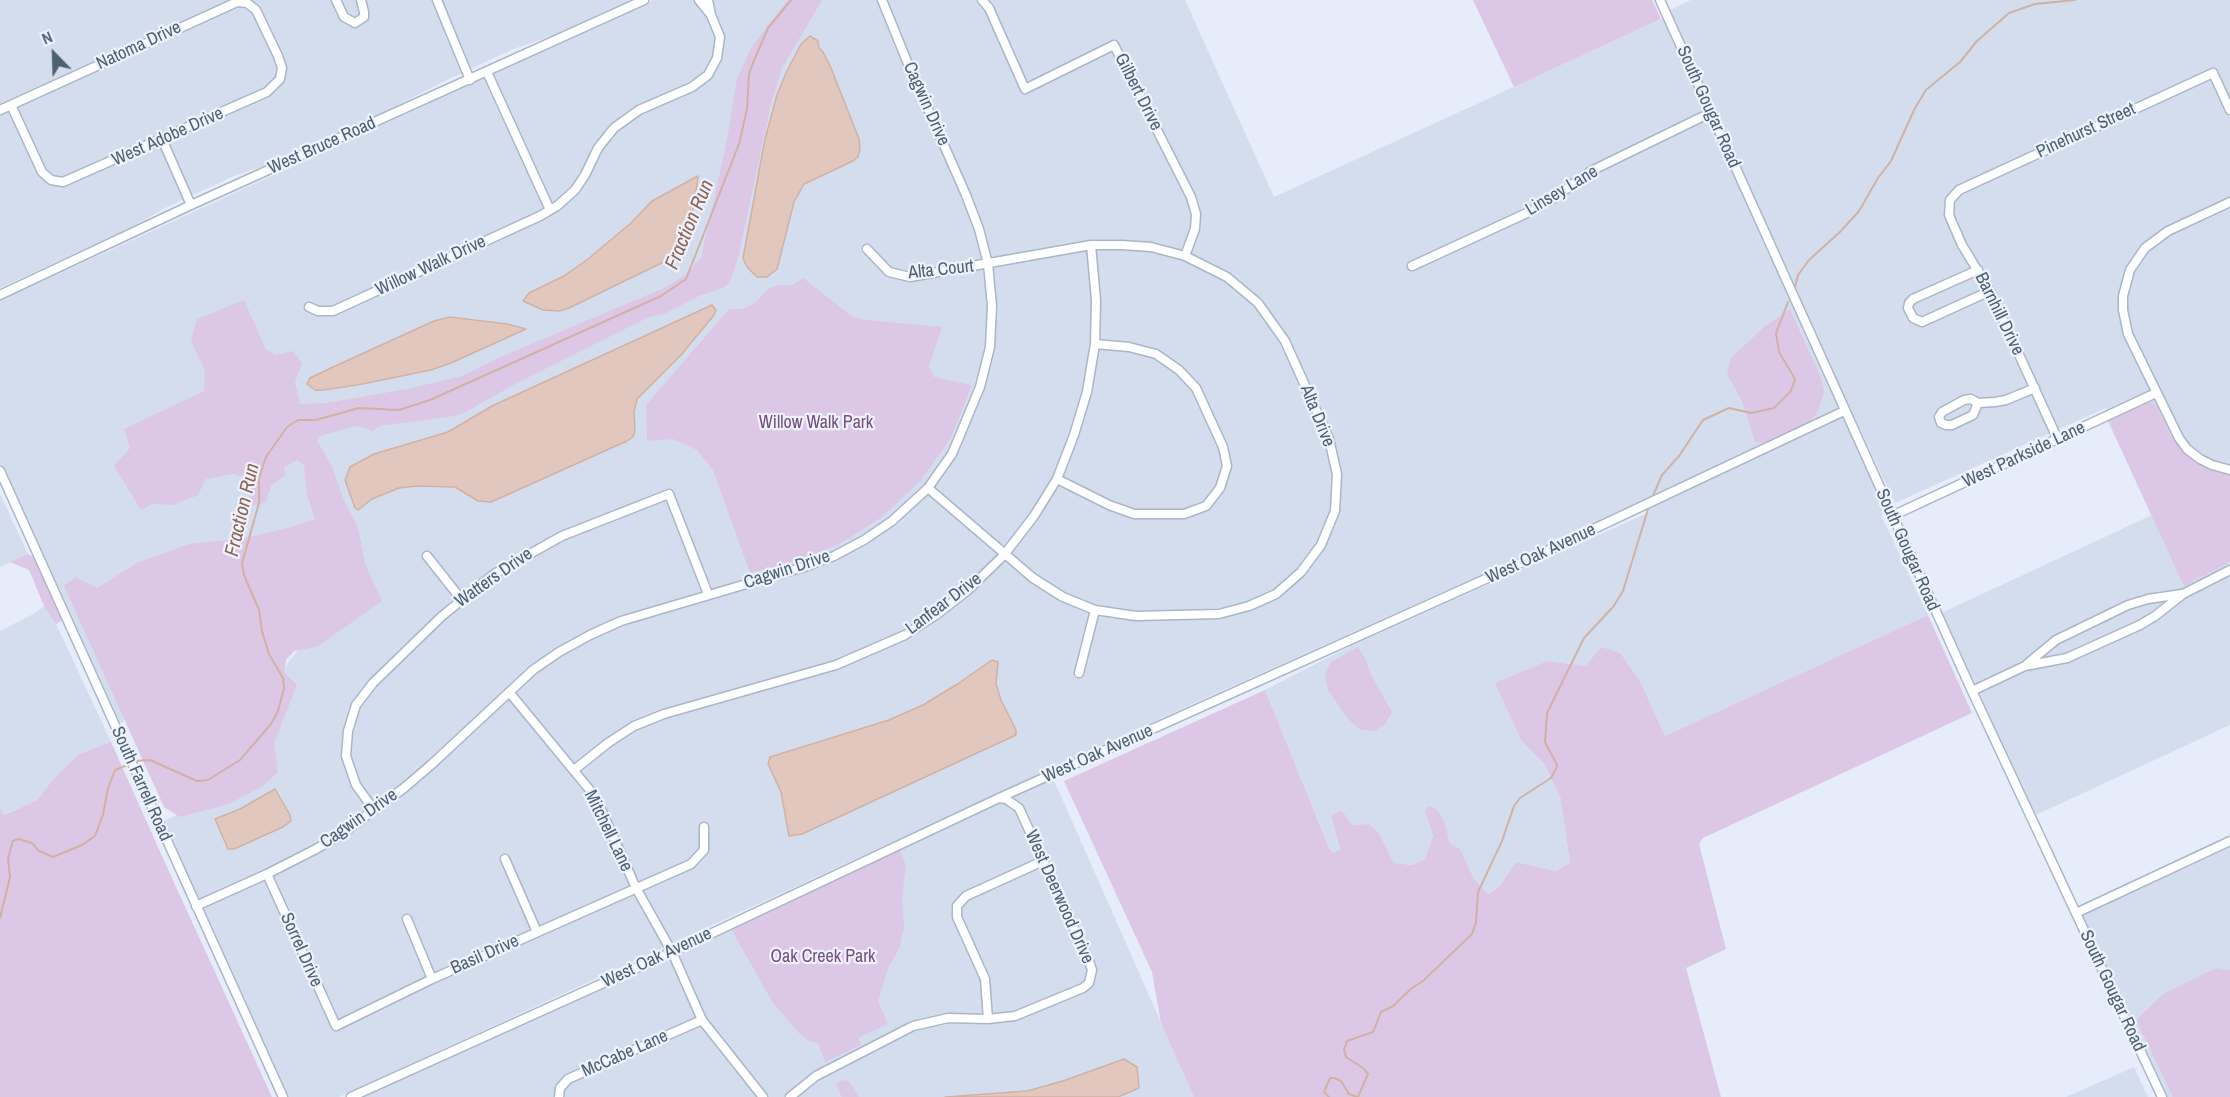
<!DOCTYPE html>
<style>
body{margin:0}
#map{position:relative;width:2230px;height:1097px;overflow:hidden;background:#e7ecfa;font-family:"Archivo Narrow",sans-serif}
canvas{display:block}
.north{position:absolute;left:24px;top:24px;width:60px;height:60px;-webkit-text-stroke:4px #edf2fd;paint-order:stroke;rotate:337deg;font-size:16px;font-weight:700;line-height:24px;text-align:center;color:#4e6171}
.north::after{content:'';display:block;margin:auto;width:21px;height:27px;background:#4e6171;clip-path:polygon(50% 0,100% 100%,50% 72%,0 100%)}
</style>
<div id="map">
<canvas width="2230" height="1097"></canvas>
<div class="north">N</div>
</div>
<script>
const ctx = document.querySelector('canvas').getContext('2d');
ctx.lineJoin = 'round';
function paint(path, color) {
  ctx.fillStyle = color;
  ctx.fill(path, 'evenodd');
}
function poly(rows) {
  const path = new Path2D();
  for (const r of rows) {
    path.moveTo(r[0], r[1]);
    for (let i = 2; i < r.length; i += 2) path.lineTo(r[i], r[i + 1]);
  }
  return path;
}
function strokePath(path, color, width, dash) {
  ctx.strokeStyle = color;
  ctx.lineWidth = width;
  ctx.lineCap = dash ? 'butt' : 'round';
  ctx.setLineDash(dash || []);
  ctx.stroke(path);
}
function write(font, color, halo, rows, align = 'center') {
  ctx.font = font + ' "Archivo Narrow",sans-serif';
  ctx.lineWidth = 4.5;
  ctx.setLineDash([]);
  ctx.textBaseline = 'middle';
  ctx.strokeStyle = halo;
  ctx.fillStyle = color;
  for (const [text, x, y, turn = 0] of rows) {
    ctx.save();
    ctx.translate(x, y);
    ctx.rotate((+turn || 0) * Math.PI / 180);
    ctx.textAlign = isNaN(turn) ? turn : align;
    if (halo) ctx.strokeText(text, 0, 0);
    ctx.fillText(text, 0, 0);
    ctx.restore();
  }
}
const residential = poly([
 [0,0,630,0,551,36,511,50,453,77,366,121,270,164,234,176,165,208,134,226,0,288],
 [653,0,1185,0,1274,197,1664,18,1886,512,1881,515,1928,615,1665,736,1641,683,1586,666,1547,661,1496,683,1522,742,1544,764,1560,796,1570,863,1556,871,1516,862,1498,888,1488,894,1474,879,1460,850,1450,843,1444,820,1425,812,1433,834,1425,859,1412,865,1394,863,1379,833,1369,824,1352,825,1344,813,1331,816,1340,849,1334,854,1329,848,1265,690,1353,645,1650,512,1645,502,1192,704,339,1097,288,1097,163,821,202,804,274,707,285,667,308,637,117,724,0,465,0,301],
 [1691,0,2230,0,2230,725,2036,815,1939,614,2152,515,2108,421,2112,419,2106,408,1895,503,1836,379,1670,10],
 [0,494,28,554,0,567],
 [44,606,52,615,111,742,79,754,56,776,37,800,3,815,0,808,0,631,35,613],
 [1053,778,1194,1097,363,1097,900,849],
 [2230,847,2230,1097,2165,1097,2081,915],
 [2134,1067,2148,1097,2066,1097]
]);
const green = poly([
 [788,0,822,0,782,68,771,104,739,254,730,282,723,288,699,296,664,314,649,317,517,383,466,412,455,416,379,426,372,431,360,426,352,427,320,436,317,441,332,466,344,501,358,527,365,564,382,601,317,647,294,651,286,660,284,672,297,685,274,743,278,772,263,786,229,804,180,817,164,807,64,586,76,577,97,588,137,563,189,544,245,538,292,527,315,519,307,494,304,465,297,460,284,467,285,475,271,486,266,502,253,506,243,477,233,474,206,479,198,495,173,505,152,504,141,510,114,466,130,448,124,429,204,391,205,371,191,341,197,319,244,300,266,350,276,355,293,351,302,363,295,382,300,404,326,403,407,389,462,376,498,358,664,288,685,275,701,258,727,140,737,79,752,46],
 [1473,0,1652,0,1661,19,1514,87],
 [803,278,853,317,867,320,942,327,929,366,934,377,972,385,951,438,921,480,882,517,838,545,785,564,750,573,713,470,697,450,673,439,647,441,646,405,729,309,743,309,755,303,768,289,778,285,793,285],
 [1790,309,1821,378,1824,392,1818,411,1811,421,1762,443,1755,442,1742,401,1727,374,1731,358,1764,327],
 [2150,402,2156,405,2171,436,2186,454,2207,468,2230,475,2230,562,2184,586,2108,421],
 [28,554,35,558,63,620,56,624,44,606,29,570,10,562],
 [1928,615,1972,713,1703,838,1699,844,1726,949,1686,968,1721,1097,1194,1097,1161,1023,1152,972,1064,781,1265,690,1329,848,1334,853,1340,849,1331,816,1339,811,1344,813,1352,825,1369,824,1379,833,1394,863,1412,865,1425,859,1433,835,1425,812,1428,806,1436,809,1444,820,1450,843,1460,849,1474,879,1488,894,1498,888,1516,862,1556,871,1570,863,1560,796,1544,764,1522,742,1495,683,1547,661,1586,666,1601,647,1620,653,1641,683,1665,736],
 [1358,647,1365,658,1370,673,1392,712,1385,724,1375,731,1361,730,1348,719,1328,690,1325,674,1331,662],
 [111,742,162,856,272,1097,0,1097,0,808,4,815,37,800,56,776,79,754],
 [900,849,906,866,902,897,904,928,899,949,889,966,878,1001,888,1024,858,1038,861,1045,825,1062,818,1043,809,1041,799,1033,773,1003,730,927],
 [2216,968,2230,970,2230,1097,2173,1097,2136,1020,2163,994],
 [841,1080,849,1081,859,1097,842,1097,836,1085]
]);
const water = poly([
 [810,36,818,41,819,48,823,52,831,68,859,139,860,149,858,157,853,161,804,184,794,202,777,269,767,277,757,277,747,267,743,258,765,139,777,95,786,73,801,44,810,36],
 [698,176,695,200,688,231,681,251,676,256,569,308,559,311,543,310,523,301,529,293,564,276,588,259,631,223,652,201,698,176],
 [712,305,716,310,714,315,681,355,637,399,634,412,635,431,633,437,627,441,491,502,478,501,455,487,417,486,399,488,372,499,358,510,355,508,345,480,350,467,374,454,448,432,492,406,712,305],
 [450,317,507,324,526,329,451,363,431,370,357,385,323,390,315,390,307,384,310,378,333,367,434,321,450,317],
 [992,660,998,662,996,684,1001,700,1016,730,1016,735,802,834,789,836,781,792,768,764,770,757,889,720,923,705,959,683,992,660],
 [275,789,290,815,291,821,283,827,234,849,228,849,215,819,240,809,275,789],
 [1124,1059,1137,1067,1139,1088,1118,1097,945,1097,1027,1091,1063,1081,1124,1059]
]);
const stream = poly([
 [1795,287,1798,275,1809,260,1841,231,1859,211,1878,178,1891,161,1915,108,1926,90,1960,62,1977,41,2009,13,2035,4,2075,0],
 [1652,498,1662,475,1679,456,1703,420,1729,408,1751,413,1774,408,1791,391,1795,379,1779,352,1776,333,1788,302],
 [135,761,150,760,197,781,208,780,240,760,271,724,278,711,284,688,283,678,269,654,262,631,259,610,244,575,242,563,259,503,259,479,262,469,266,457,287,427,298,420,316,420,359,408,399,410,430,400,661,296,686,279,739,144,747,109,749,74,753,63,768,28,791,0],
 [0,918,10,877,8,858,13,841,18,839,32,843,39,851,53,857,82,845,95,836,103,815,108,788,115,770,130,764],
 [1329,1097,1324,1092,1330,1078,1334,1078,1341,1081,1349,1094,1357,1097],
 [1358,1097,1368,1074,1363,1068,1346,1057,1344,1050,1347,1041,1373,1032,1381,1012,1393,1006,1412,988,1423,981,1472,934,1476,922,1478,892,1502,841,1514,806,1520,798,1551,778,1557,767,1557,765,1545,742,1547,713,1584,638,1613,607,1623,591,1649,506]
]);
const minor = poly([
 [336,0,344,17,355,23,364,17,364,12,361,0],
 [437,0,470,80],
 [699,0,711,15,708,0],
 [982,0,989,8,1025,89,1114,45,1191,197,1196,214,1195,229,1185,256],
 [1660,0,1972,691,2162,1097],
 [487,72,550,210],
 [0,110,237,2,247,3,256,10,278,56,282,68,280,79,267,92,63,182,51,180,42,172,11,105],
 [162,139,191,205],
 [2230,202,2168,231,2145,248,2130,270,2123,296,2123,310,2128,334,2179,438,2187,449,2200,459,2212,465,2230,470],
 [867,249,889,272,910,277,1091,245,1122,245,1151,247,1185,256,1227,277,1258,303,1285,341,1329,439,1337,474,1335,511,1321,545,1301,572,1276,594,1249,606,1219,614,1136,616,1095,610,1063,597,1033,578,928,488],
 [1412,266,1529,212,1554,198,1591,171,1710,113],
 [1978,270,1913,299,1909,303,1908,308,1913,318,1922,322,1990,291],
 [0,295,191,205,644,0],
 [309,307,318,311,333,311,540,216,557,206,575,190,585,175,598,148,614,128,639,110,692,87,708,75,717,58,720,37,711,15],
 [1978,403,1973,415,1952,425,1946,425,1941,423,1939,417,1942,412,1964,400,1971,399,1978,403,1995,402,2006,400,2035,388],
 [2058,440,1990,291,1962,245,1949,215,1950,200,1959,190,2213,73,2230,110],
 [0,471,283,1097],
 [1057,479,1109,505,1134,514,1184,514,1206,506,1220,488,1227,466,1223,447,1196,388,1179,370,1156,354,1129,347,1095,344],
 [1892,516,2156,393],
 [427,556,461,599],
 [2027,664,2056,640,2128,605,2148,599,2182,594],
 [1079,673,1095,610],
 [1972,691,2025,666,2067,658,2140,625,2155,616,2183,594,2230,570],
 [509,692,589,789,600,807,636,888,672,952,702,1020,763,1097],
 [574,770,608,743,634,726,664,714,836,665,905,635,936,615,968,590,1004,555,1034,516,1057,479,1074,435,1087,392,1095,344,1096,300,1091,245],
 [374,810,356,785,346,756,348,731,356,705,373,683,442,616,494,574,562,536,669,494,708,594],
 [505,859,537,932],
 [267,874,336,1026,432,979,691,864,704,850,704,827],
 [196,906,267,874,316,849,340,835,404,788,432,764,533,670,559,652,590,635,621,621,804,567,834,556,864,540,892,521,928,488,952,454,980,387,990,347,992,306,988,264,979,229,966,195,906,59,882,0],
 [2076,913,2230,841],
 [407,919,432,979],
 [988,1019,985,979,957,917,957,906,966,896,1043,861],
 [351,1097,672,952,999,798,1530,559,1844,411],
 [559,1097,560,1088,568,1079,702,1020],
 [790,1097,816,1076,913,1026,948,1018,988,1019,1015,1016,1083,988,1089,983,1092,970,1089,961,1019,808,1006,799,999,798]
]);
const streetNames = [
 ["Natoma Drive",139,46,-25],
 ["Gilbert Drive",1138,92,63],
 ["Cagwin Drive",926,104,66],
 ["South Gougar Road",1708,107,66],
 ["Pinehurst Street",2086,131,-25],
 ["West Adobe Drive",168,137,-24],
 ["West Bruce Road",322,146,-24],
 ["Linsey Lane",1562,191,-31],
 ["Willow Walk Drive",431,266,-25],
 ["Alta Court",941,270,-6],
 ["Barnhill Drive",1999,314,64],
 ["Alta Drive",1317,416,68],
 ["West Parkside Lane",2024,455,-25],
 ["South Gougar Road",1907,550,66],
 ["West Oak Avenue",1541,554,-25],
 ["Cagwin Drive",787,570,-18],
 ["Watters Drive",494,578,-35],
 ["Lanfear Drive",944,604,-37],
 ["West Oak Avenue",1098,754,-24],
 ["South Farrell Road",141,784,66],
 ["Cagwin Drive",359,819,-35],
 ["Mitchell Lane",608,831,64],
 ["West Deerwood Drive",1059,897,66],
 ["Sorrel Drive",301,950,66],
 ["Basil Drive",485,955,-24],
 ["West Oak Avenue",657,958,-25],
 ["South Gougar Road",2112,991,65],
 ["McCabe Lane",625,1054,-24]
];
const parkNames = [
 ["Willow Walk Park",816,423],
 ["Oak Creek Park",823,957]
];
const waterNames = [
 ["Fraction Run",690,225,-67],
 ["Fraction Run",243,510,-77]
];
paint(residential, '#d4ddee');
paint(green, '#ddc7e6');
paint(water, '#e1c7be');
strokePath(water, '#d2b1a5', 1.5);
strokePath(stream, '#d2b1a5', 2);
strokePath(minor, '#aab6c6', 11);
strokePath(minor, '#fff', 8);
write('18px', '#4e6171', '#edf2fd', streetNames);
write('18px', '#774e80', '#edf2fd', parkNames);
write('italic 20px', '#8e6352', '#edf2fd', waterNames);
</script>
